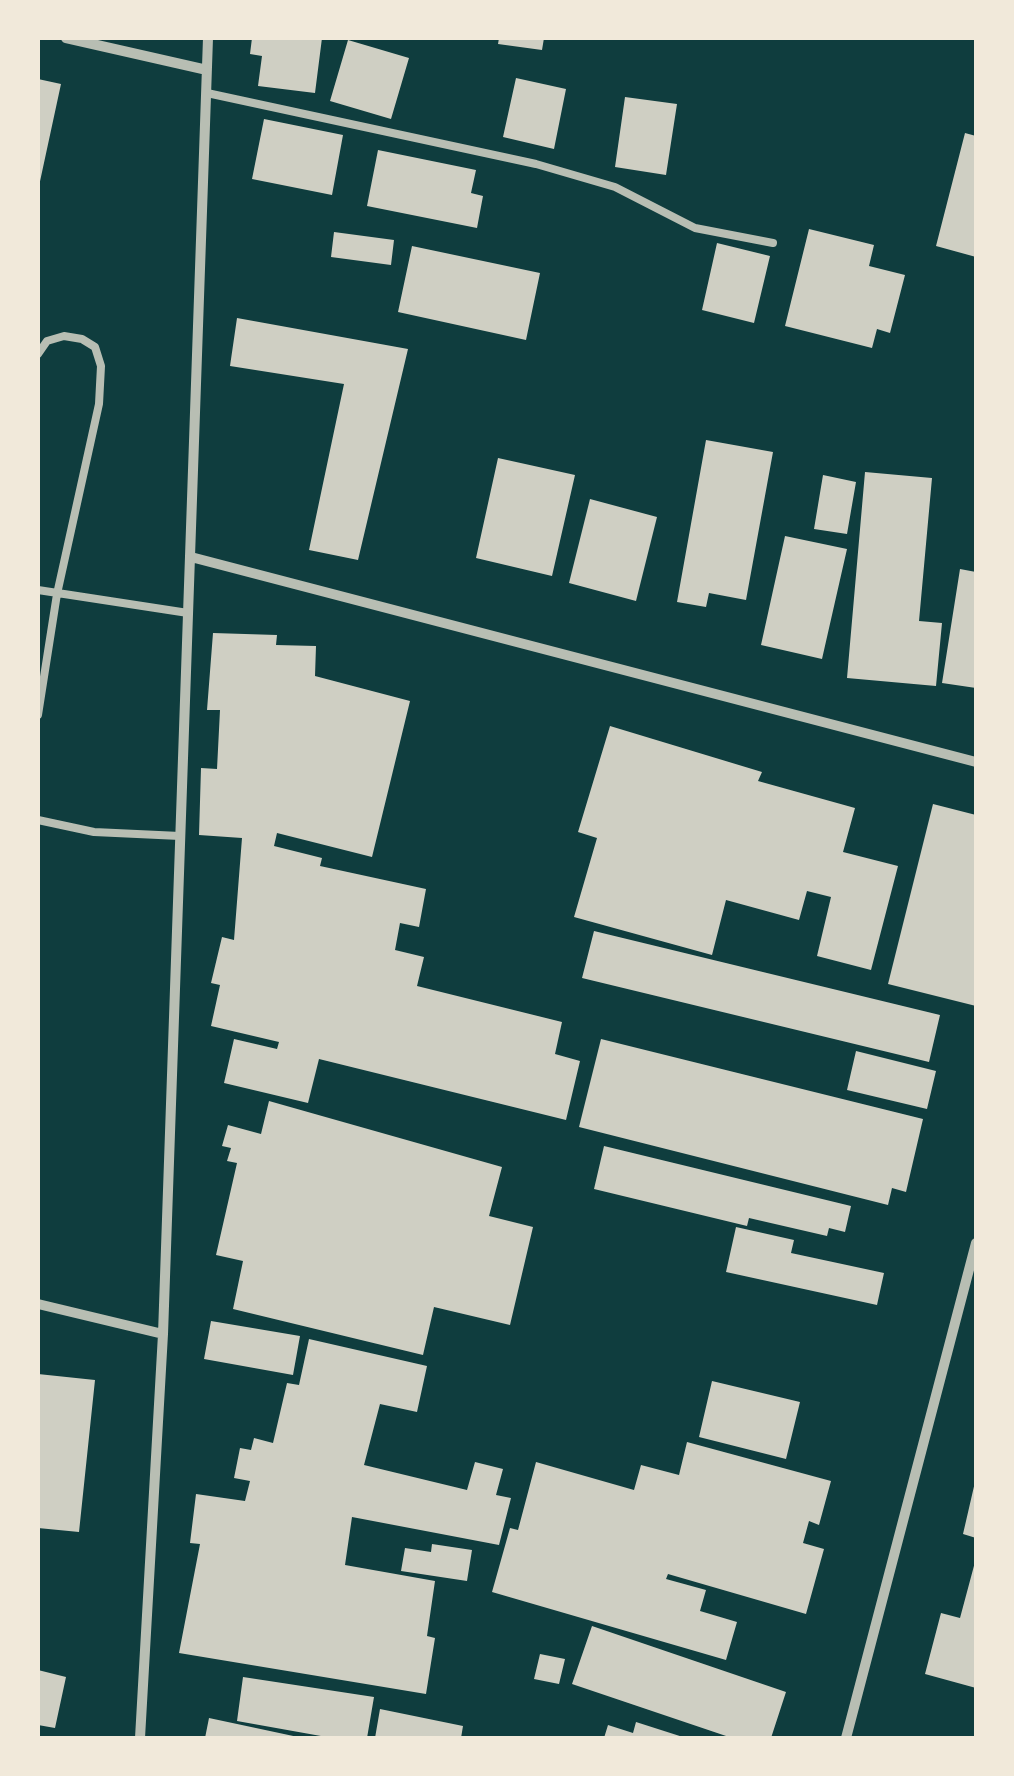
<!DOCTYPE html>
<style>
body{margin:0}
#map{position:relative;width:1014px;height:1776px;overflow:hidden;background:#0f3d3e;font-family:Bitter,serif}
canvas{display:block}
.frame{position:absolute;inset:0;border:40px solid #f1e9da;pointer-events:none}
</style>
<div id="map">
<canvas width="1014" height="1776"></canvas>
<div class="frame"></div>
</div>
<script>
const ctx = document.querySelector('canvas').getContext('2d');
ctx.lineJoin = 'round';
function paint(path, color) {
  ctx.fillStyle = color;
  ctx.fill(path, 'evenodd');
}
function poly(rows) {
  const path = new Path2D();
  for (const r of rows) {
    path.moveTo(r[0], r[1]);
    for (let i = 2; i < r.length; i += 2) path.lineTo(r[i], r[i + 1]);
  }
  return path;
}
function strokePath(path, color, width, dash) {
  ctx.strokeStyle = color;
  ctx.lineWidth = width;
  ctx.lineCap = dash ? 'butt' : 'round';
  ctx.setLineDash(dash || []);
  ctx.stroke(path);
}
const building = poly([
 [252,38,322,38,315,93,258,86,262,56,250,54],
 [499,38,544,38,542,50,498,44],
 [348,40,409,58,391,119,330,101],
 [516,78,566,89,554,149,503,137],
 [38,79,61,84,39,186,38,185],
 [625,97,677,104,666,175,615,167],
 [264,119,343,135,332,195,252,179],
 [965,133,976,136,976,257,936,246],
 [378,150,476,170,471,193,483,196,477,228,367,206],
 [809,229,874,245,869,266,905,275,890,333,877,329,872,348,785,326],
 [334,232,394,240,391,265,331,257],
 [717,243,770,256,754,323,702,310],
 [412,246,540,273,526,340,398,312],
 [237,318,408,349,358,560,309,550,344,384,230,366],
 [706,440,773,452,746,600,709,593,706,607,677,602],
 [498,458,575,475,552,576,476,558],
 [865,472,932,478,919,621,942,623,936,686,847,678],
 [823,475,856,482,847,534,814,529],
 [590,499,657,517,636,601,569,583],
 [785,536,847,549,822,659,761,645],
 [960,569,976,572,976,688,942,683],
 [213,633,277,635,276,645,316,646,315,676,410,701,372,857,277,833,274,846,322,858,320,866,426,889,419,927,400,923,395,950,424,957,417,986,562,1022,555,1054,580,1061,566,1120,319,1059,308,1103,224,1083,234,1039,277,1049,279,1042,211,1026,220,985,211,983,222,937,234,940,242,838,199,835,201,768,217,769,220,710,207,710],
 [610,726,762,772,758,781,855,808,843,852,898,866,871,970,817,956,831,897,807,891,799,920,726,900,712,955,574,917,597,838,578,832],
 [933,804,976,815,976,1006,888,984],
 [594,931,940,1015,929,1062,582,978],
 [601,1039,923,1119,906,1192,892,1188,888,1205,579,1127],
 [856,1051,936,1071,927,1109,847,1090],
 [269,1101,502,1167,489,1216,533,1227,510,1325,434,1307,423,1355,233,1309,243,1261,216,1255,237,1163,227,1161,231,1148,222,1146,228,1125,261,1134],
 [604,1146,851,1206,845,1232,829,1228,827,1236,749,1218,747,1226,594,1189],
 [736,1227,794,1240,791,1253,884,1273,877,1305,726,1272],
 [211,1321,300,1336,293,1375,204,1359],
 [309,1339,427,1366,417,1412,380,1404,364,1465,467,1490,475,1462,503,1469,496,1495,511,1498,499,1545,352,1517,345,1565,435,1581,427,1636,435,1638,426,1694,179,1653,200,1544,190,1543,196,1494,245,1501,250,1481,234,1478,240,1448,251,1450,254,1438,273,1443,287,1383,299,1385],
 [38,1374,95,1380,79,1532,38,1528],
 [712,1381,800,1402,786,1459,699,1437],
 [687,1442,831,1481,819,1525,809,1521,803,1543,824,1549,806,1614,668,1574,666,1579,706,1590,700,1611,737,1622,726,1660,492,1592,510,1528,518,1530,536,1462,634,1490,641,1465,679,1475],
 [975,1482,976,1483,976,1538,963,1534],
 [432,1544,472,1550,467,1581,401,1571,405,1548,431,1552],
 [975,1562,976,1562,976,1688,925,1674,941,1613,960,1618],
 [592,1626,786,1692,771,1738,732,1738,572,1684],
 [540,1654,565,1659,559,1684,534,1679],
 [38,1670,66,1677,55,1728,38,1725],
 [243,1677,374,1697,367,1738,332,1738,237,1721],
 [380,1709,463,1726,461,1738,375,1738],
 [209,1718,298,1737,297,1738,205,1738],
 [636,1722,686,1738,604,1738,608,1725,633,1733]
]);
const service = poly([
 [207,93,536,164,615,187,695,228,773,243],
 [38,354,47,341,64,336,82,339,95,347,101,366,99,404,57,594,38,715],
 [38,590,188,613],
 [38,820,94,832,180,836]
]);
const minor = poly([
 [66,38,207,70],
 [191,557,976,762],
 [38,1304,163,1334],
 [140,1738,163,1334,208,38],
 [846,1738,976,1243]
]);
paint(building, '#cfcfc3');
strokePath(service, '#b8beb3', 8);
strokePath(minor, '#b8beb3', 10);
</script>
